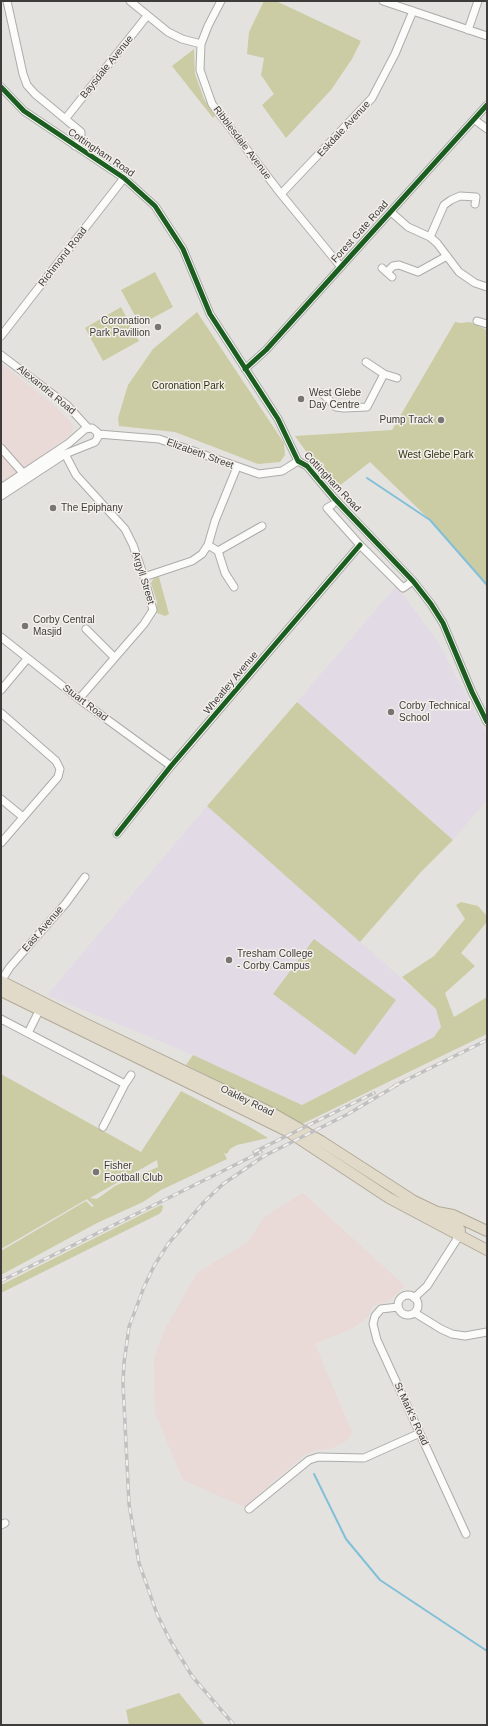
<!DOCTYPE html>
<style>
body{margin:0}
#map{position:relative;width:488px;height:1726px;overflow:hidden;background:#e4e2df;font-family:Arial,sans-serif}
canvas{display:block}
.frame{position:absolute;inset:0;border:2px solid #3e3c3a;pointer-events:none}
</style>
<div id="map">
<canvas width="488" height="1726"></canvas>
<div class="frame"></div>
</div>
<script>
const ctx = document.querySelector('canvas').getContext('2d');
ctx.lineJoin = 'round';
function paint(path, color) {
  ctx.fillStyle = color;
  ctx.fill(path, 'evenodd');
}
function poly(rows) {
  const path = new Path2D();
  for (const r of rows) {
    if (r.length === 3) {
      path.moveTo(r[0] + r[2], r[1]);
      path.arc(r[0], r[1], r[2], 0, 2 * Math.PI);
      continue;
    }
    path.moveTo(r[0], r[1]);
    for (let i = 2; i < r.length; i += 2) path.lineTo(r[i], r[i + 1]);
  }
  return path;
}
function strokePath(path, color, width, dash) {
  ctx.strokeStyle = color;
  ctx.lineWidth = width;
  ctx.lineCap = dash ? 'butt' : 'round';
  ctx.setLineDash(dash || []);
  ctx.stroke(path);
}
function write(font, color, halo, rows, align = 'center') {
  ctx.font = font + ' Arial,sans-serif';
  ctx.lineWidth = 3;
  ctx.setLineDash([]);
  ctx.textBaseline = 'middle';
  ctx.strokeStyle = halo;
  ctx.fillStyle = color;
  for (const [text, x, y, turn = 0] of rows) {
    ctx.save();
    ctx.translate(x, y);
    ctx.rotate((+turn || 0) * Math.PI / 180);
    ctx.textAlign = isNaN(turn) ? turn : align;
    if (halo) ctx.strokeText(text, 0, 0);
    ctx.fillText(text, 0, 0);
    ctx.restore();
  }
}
const commercial = poly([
 [1,363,57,408,73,425,73,429,70,435,1,485],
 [303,1193,405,1286,388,1302,377,1304,372,1307,368,1317,353,1328,315,1344,352,1432,349,1439,331,1449,316,1450,304,1455,244,1507,183,1480,155,1413,154,1358,165,1329,197,1273,248,1242,264,1217]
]);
const education = poly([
 [396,586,436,638,487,735,487,800,453,840,297,702],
 [207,806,436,1009,441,1027,434,1037,302,1105,193,1055,47,995]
]);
const green = poly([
 [264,1,276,1,361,41,352,59,331,90,286,138,262,105,274,94,261,75,264,58,247,54,249,32],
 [194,49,195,74,204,99,215,116,213,118,172,66],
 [155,272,173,307,140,325,121,290],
 [121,307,139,341,103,361,85,328],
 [197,312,284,443,285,455,280,462,258,464,175,432,119,426,118,418,128,385,153,349],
 [455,322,461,323,470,322,487,330,487,585,430,520,370,462,334,490,295,436,392,430],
 [159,577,169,614,165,616,157,613,157,602,151,583,154,578],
 [297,702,453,840,420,873,360,942,207,806],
 [461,902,478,906,487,916,487,922,461,953,475,966,445,993,454,1017,487,997,487,1034,302,1124,186,1065,193,1055,302,1105,434,1037,441,1027,436,1009,402,977,434,956,465,919,456,905],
 [314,939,396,1000,355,1055,273,994],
 [1,1074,141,1152,181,1091,250,1127,268,1138,237,1145,230,1149,227,1154,224,1153,227,1159,161,1190,143,1202,97,1223,1,1275,1,1251,86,1201,92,1207,94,1206,87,1199,1,1249],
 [157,1160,158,1167,115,1186,97,1199,90,1198],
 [161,1205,163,1206,162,1211,159,1214,1,1293,1,1285],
 [179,1693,205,1725,129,1725,126,1710]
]);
const stream = poly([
 [367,478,430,520,487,585],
 [314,1474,346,1539,380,1580,487,1651]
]);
const minor = poly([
 [7,1,23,74,27,85,35,94,81,132,81,138,75,146],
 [130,1,168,32,182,39,201,44],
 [221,1,208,26,201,44,200,70,212,104,281,194,341,267],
 [383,1,487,36],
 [468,30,478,1],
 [1,87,24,111,124,178,155,206,183,249,210,314,278,419,298,461,307,466,334,498,413,581,431,604,443,623,472,692,487,722],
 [66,118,147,16],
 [475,120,487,129],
 [281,194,372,98,395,54,413,11],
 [391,212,408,227,430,237,437,243,459,272,475,283,487,287],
 [430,237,444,205,451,200,460,196,476,197,475,204],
 [382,268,392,277],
 [387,272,393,266,399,265,418,272,447,256],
 [477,321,487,324],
 [1,336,124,178],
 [1,355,67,405,88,428],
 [366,362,384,374,397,378],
 [245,369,266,350,487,105],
 [322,393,336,407,344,408,367,407,384,374],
 [98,434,159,439,259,474,282,471,298,461],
 [1,448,23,473],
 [65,454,76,475,125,529,133,545,144,577,153,610,144,624,79,699],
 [1,488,69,443,85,429,92,428,97,432,98,437,95,442,65,454,1,496],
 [332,505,327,508,360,545,403,588,413,581],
 [208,545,218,551,262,526],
 [218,551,225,573,234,587],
 [144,577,192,561,202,554,208,545,215,521,237,467],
 [86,629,114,657],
 [1,637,79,699,171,766],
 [1,690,27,659],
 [1,713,56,761,60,769,58,777,1,843],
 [1,799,23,817],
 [117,834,171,766,360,545],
 [1,981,10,967,66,903,85,877],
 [1,1019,125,1084,103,1127],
 [28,1033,39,1011],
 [125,1084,131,1075],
 [408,1305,10],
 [414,1298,427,1286,459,1236],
 [398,1307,381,1309,375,1316,373,1324,377,1340,466,1534],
 [415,1313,441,1329,452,1334,465,1336,487,1332],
 [249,1509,309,1460,318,1457,364,1458,420,1433],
 [1,1525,5,1523]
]);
const highway = poly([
 [1,981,84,1023,272,1113,321,1141,414,1201,437,1212,453,1215,487,1231],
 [1,991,289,1132,389,1198,487,1250],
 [437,1212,444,1219,458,1227,460,1230,459,1236]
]);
const rail = poly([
 [394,1086,487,1040],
 [254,1152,374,1093],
 [1,1281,261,1152],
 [234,1725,192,1676,170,1640,157,1614,139,1563,129,1504,123,1383,124,1363,129,1327,144,1287,154,1266,168,1244,204,1202,223,1184,264,1156,348,1114,397,1085]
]);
const cycleway = poly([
 [1,87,24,111,124,178,155,206,183,249,210,314,278,419,298,461,307,466,334,498,413,581,431,604,443,623,472,692,487,722],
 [245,369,266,350,487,105],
 [117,834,171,766,360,545]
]);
const markers = [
 [158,327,4,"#787674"],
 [301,399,4,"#787674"],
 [441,420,4,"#787674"],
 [53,508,4,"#787674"],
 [25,626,4,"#787674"],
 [391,712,4,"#787674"],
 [229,960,4,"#787674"],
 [96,1172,4,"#787674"]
];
const streetNames = [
 ["Baysdale Avenue",107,67,-51],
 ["Eskdale Avenue",344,129,-47],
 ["Ribblesdale Avenue",242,143,53],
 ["Cottingham Road",101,153,34],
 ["Forest Gate Road",360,232,-48],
 ["Richmond Road",63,257,-52],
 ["Alexandra Road",46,390,39],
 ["Elizabeth Street",200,454,20],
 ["Cottingham Road",332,482,47],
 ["Argyll Street",143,578,73],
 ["Wheatley Avenue",231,683,-50],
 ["Stuart Road",85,703,37],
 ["East Avenue",43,929,-49],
 ["Oakley Road",247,1101,26],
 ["St Mark's Road",411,1414,65]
];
const poiNames = [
 ["Coronation",150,321,"right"],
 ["Park Pavillion",150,333,"right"],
 ["West Glebe",309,393],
 ["Day Centre",309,405],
 ["Pump Track",433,420,"right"],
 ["The Epiphany",61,508],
 ["Corby Central",33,620],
 ["Masjid",33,632],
 ["Corby Technical",399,706],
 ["School",399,718],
 ["Tresham College",237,954],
 ["- Corby Campus",237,966],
 ["Fisher",104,1166],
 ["Football Club",104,1178]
];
const parkNames = [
 ["Coronation Park",188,386],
 ["West Glebe Park",436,455]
];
paint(commercial, '#e9d9d7');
paint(education, '#e2dae4');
paint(green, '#cbcca3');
strokePath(stream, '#81c0d8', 2);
strokePath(minor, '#adacaa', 9);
strokePath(highway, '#b2aa98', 12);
strokePath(minor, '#fbfbfa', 7);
strokePath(highway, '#e1dac9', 10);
strokePath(rail, '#c0c0c0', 3.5);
strokePath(rail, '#f3efea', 2, [6]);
strokePath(cycleway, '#1b5e20', 5);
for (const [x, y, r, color] of markers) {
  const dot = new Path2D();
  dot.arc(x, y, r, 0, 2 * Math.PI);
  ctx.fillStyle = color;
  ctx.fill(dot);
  strokePath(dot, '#f3efea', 1.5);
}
write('10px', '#3e3c3a', '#f3efea', streetNames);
write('10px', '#3e3c3a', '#f3efea', poiNames, 'left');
write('10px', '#30310f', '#f3efea', parkNames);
</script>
